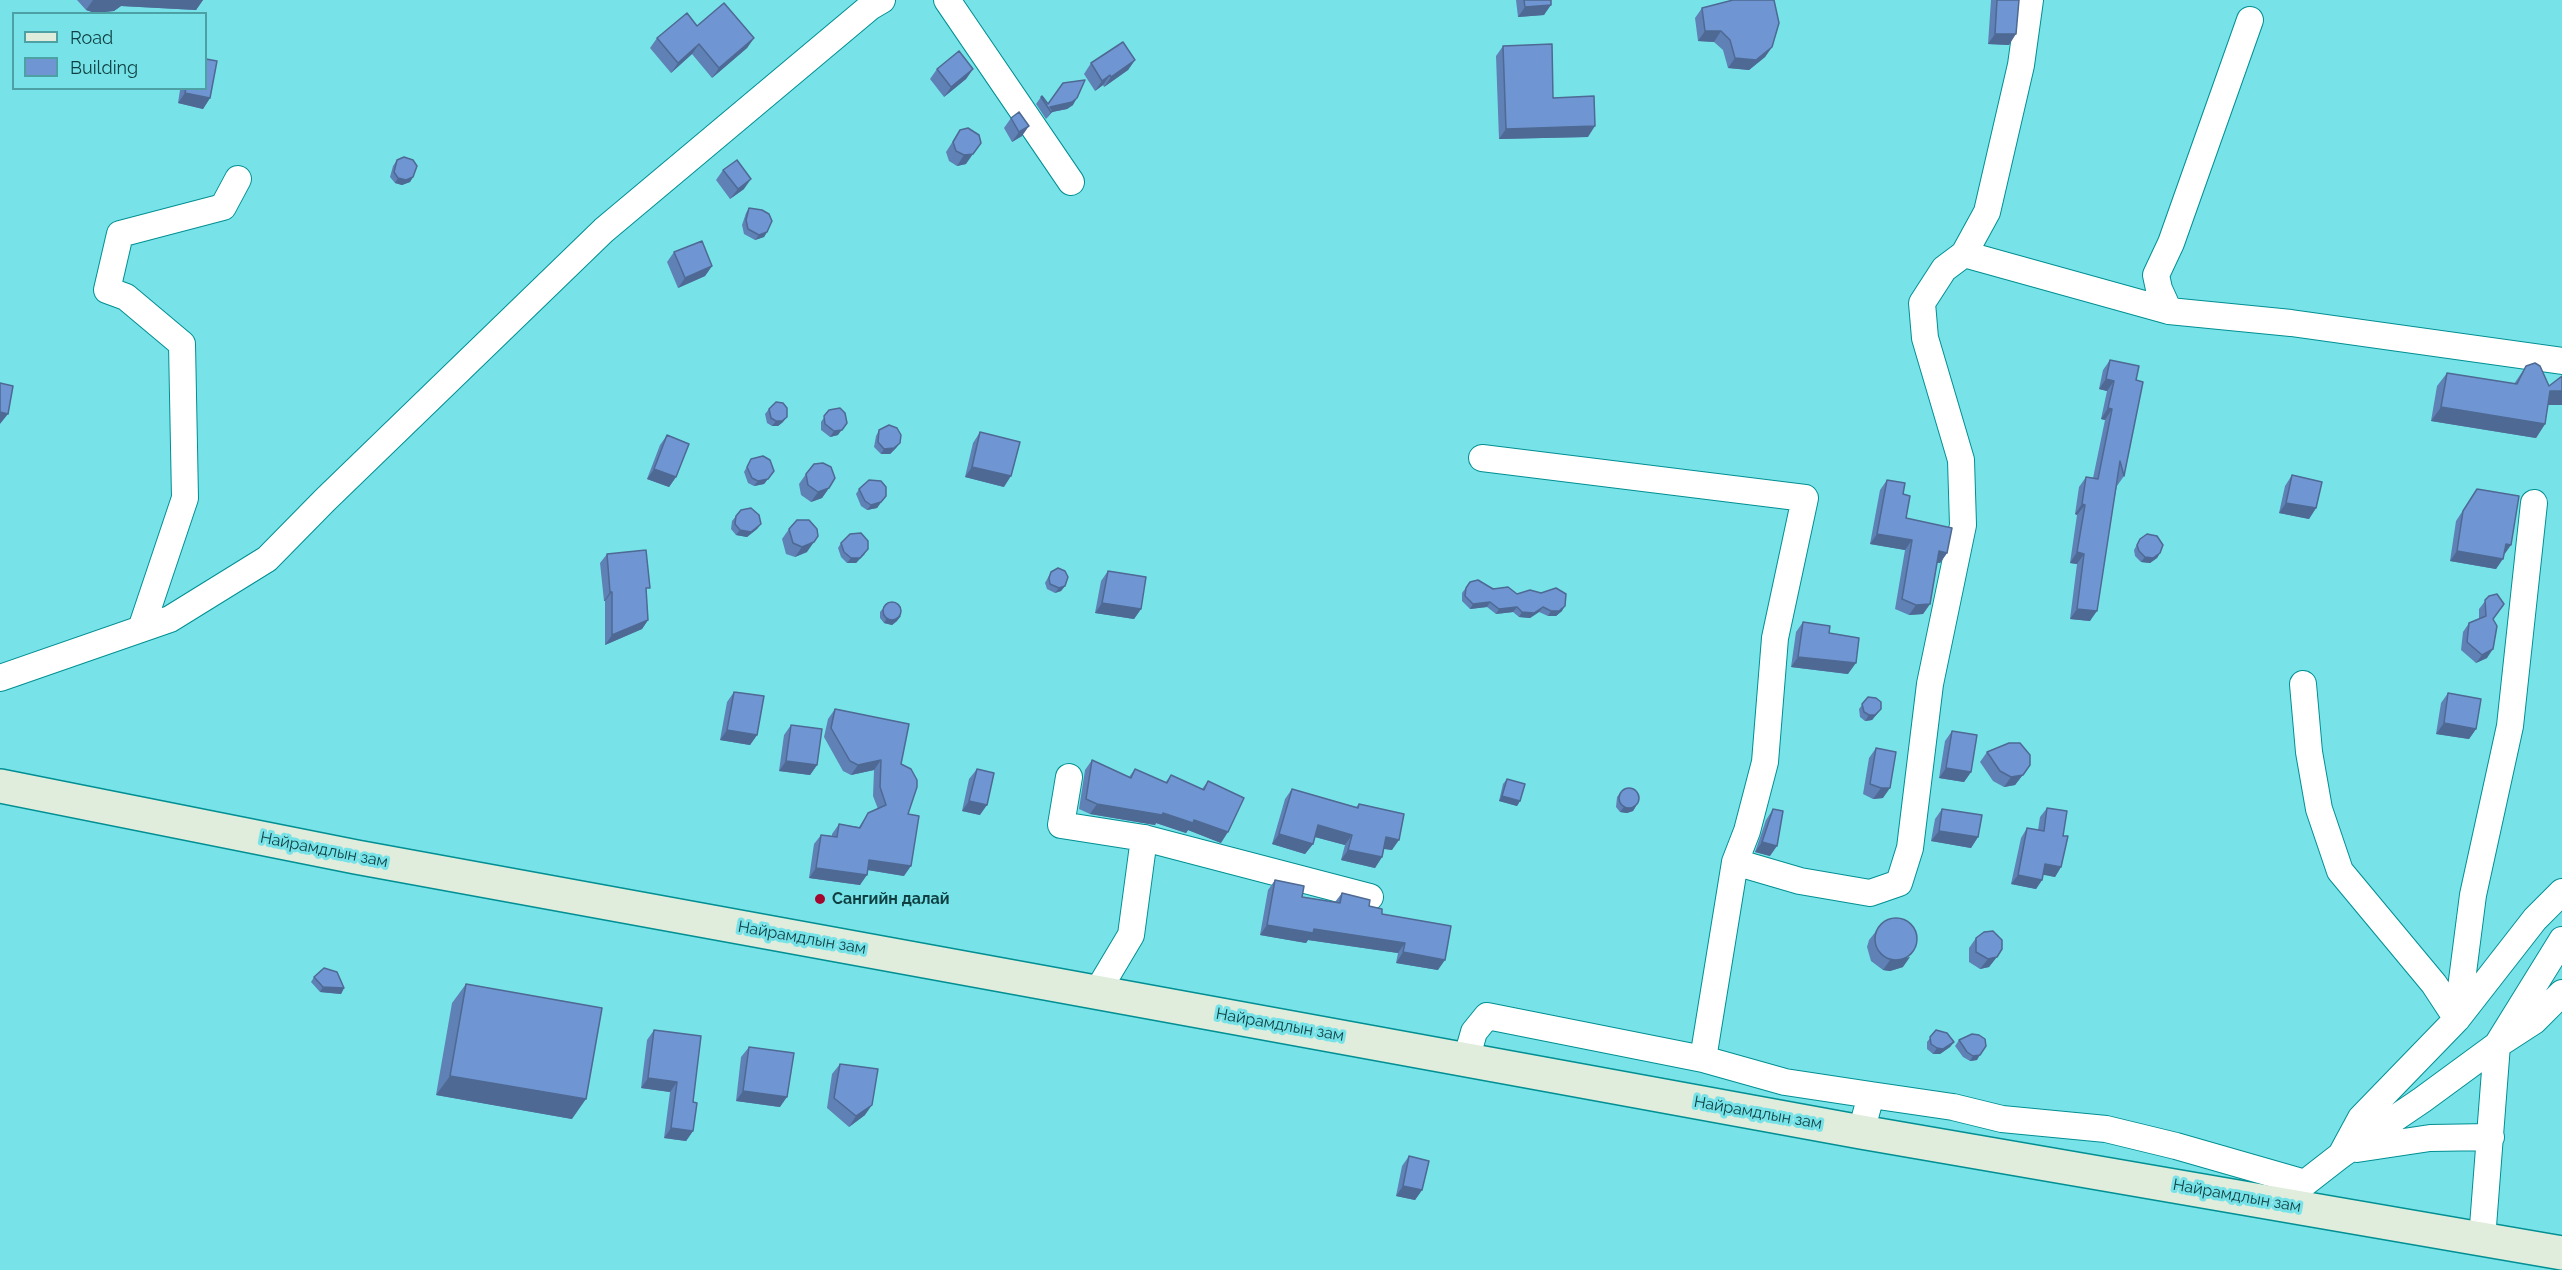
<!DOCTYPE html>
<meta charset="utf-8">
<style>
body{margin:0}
#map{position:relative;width:2562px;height:1270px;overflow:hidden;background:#77e3e8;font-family:Raleway,sans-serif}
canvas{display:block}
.legend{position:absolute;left:12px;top:12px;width:195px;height:78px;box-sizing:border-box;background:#77e3e8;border:2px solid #4da1a5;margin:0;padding:8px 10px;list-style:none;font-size:18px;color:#0f3f41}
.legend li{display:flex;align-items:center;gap:12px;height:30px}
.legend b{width:30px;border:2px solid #4da1a5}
</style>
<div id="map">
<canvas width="2562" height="1270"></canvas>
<ul class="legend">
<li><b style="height:8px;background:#e0ecdc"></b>Road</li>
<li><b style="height:16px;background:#6f96d2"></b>Building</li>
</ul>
</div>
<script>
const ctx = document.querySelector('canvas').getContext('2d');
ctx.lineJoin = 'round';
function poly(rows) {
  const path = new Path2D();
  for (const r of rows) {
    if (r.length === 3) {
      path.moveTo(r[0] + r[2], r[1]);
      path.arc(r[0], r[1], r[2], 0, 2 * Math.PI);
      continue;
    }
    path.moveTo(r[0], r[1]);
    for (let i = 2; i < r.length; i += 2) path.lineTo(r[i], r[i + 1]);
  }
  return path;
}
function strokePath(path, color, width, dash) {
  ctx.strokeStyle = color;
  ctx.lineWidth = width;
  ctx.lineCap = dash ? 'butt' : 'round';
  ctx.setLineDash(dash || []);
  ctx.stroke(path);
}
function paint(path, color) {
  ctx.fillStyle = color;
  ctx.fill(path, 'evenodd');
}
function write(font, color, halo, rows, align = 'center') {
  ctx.font = font + ' Raleway,sans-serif';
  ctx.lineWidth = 6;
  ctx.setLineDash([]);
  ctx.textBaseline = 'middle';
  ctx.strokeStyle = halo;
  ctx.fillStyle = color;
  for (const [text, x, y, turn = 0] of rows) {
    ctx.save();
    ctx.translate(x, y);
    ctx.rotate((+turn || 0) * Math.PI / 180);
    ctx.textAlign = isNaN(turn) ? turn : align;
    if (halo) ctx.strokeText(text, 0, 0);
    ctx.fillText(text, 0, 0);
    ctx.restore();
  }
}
const minor = poly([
 [947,0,1071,182],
 [1964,254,2169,311,2291,323,2562,361],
 [2169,311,2159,289,2156,275,2171,243,2250,20],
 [1482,458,1805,498,1775,638,1765,762,1747,831,1735,862,1703,1059],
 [141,629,185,498,182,344,126,297,107,290,120,234,223,207,238,179],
 [0,678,170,619,267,559,325,500,604,230,870,7,882,0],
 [2303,684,2309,752,2319,809,2340,871,2434,984,2457,1019],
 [1069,777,1061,825,1144,838,1370,897],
 [1735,862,1800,881,1870,893,1899,883,1910,848,1930,684,1963,525,1961,460,1925,338,1922,303,1944,269,1964,254,1987,212,2021,65,2030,0],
 [1097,992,1131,935,1144,838],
 [2457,1019,2473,895,2510,726,2534,503],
 [1466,1060,1474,1032,1487,1016,1703,1059,1785,1082,1871,1095,1861,1132],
 [1871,1095,1953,1107,2002,1119,2106,1129,2176,1146,2305,1183],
 [2357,1149,2430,1138,2491,1137],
 [2341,1155,2361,1118,2457,1019,2535,919,2562,892],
 [2293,1196,2305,1183,2341,1155,2422,1100,2497,1045,2562,940],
 [2482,1239,2497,1045,2534,1021,2562,993]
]);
const secondary = poly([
 [0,786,356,857,1861,1132,2562,1253]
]);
const wall = poly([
 [77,0,203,0,196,10,121,6,114,11,95,13,86,10],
 [1516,0,1551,0,1544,15,1518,17],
 [1991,0,2019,0,2009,45,1988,44],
 [1702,8,1772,47,1765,57,1749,70,1728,68,1723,50,1714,42,1698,41,1695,18],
 [697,26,754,38,747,48,712,78,692,54,671,73,650,48,657,38],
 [1503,46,1553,98,1588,137,1499,139,1496,56],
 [1135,60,1128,70,1104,87,1103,85,1095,91,1084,74,1091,63],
 [937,69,973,69,966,79,944,97,930,79],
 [153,88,206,88,210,98,203,109,178,103,180,90,154,90],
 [1041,97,1048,104,1073,105,1067,109,1052,112,1046,119,1036,104],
 [1011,118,1022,136,1012,142,1004,128],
 [960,130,966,164,957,166,949,161,946,152],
 [397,160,413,177,410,182,402,185,395,183,390,177,393,166],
 [723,170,744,189,730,199,716,180],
 [749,208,767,232,764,237,755,240,744,234,742,225,746,213],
 [674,252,712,266,705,276,678,288,667,262],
 [2110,360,2136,380,2124,476,2117,486,2090,621,2070,619,2077,564,2070,563,2077,515,2075,514,2079,487,2086,477,2093,478,2105,420,2101,419,2107,391,2099,389,2103,370],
 [2526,366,2549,386,2562,405,2548,405,2545,424,2536,438,2431,421,2437,386,2447,373,2514,384],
 [769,409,783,422,778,426,772,426,767,423,765,414],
 [829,410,838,435,830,437,821,430,821,422],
 [879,430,900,443,896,448,890,454,881,454,874,447,876,436],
 [980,432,1004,487,965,477,973,443],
 [667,435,676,477,669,487,647,479,660,445],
 [751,459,774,471,764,484,754,486,748,483,744,472],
 [806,474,829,488,822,498,811,502,801,495,799,484],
 [2292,475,2316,508,2309,519,2279,513,2285,486],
 [1887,480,1903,494,1906,518,1947,553,1940,563,1937,563,1930,604,1923,614,1909,615,1895,609,1905,550,1870,544,1880,490],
 [859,489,886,496,877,508,867,510,861,506,856,494],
 [2477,489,2504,555,2496,569,2450,561,2456,521],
 [736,516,761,524,757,529,747,537,736,535,731,529,732,521],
 [789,529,807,552,795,557,786,554,782,539],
 [2140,539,2160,553,2157,558,2150,563,2141,562,2135,556,2134,550],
 [841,543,865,554,856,563,847,563,841,557,838,548],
 [607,554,648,620,642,629,605,645,605,601,604,601,600,563],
 [1108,571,1141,609,1134,619,1095,613,1101,581],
 [1051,572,1065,586,1061,591,1055,593,1047,589,1045,583],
 [1470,582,1517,594,1562,611,1556,616,1548,616,1539,612,1530,618,1519,617,1513,612,1496,614,1487,607,1470,609,1462,601,1462,593],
 [2489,596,2493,619,2487,658,2476,663,2461,650,2463,632,2469,623,2479,619,2479,609],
 [888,602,897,621,892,625,884,623,880,618,880,612],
 [1803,622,1829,633,1848,674,1791,667,1796,632],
 [734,692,757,735,750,745,720,740,727,702],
 [2448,693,2476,729,2469,739,2436,734,2441,703],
 [1868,697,1881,709,1872,720,1865,721,1860,717,1859,709],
 [835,709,901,764,908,814,904,876,867,870,860,885,809,878,814,844,821,835,832,836,832,834,839,824,859,827,868,813,878,809,873,796,874,770,851,775,843,771,824,737,828,719],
 [791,725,817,765,810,775,779,771,784,735],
 [1952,731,1971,772,1964,782,1939,778,1945,741],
 [1876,748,1883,798,1873,799,1863,794,1869,758],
 [1987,752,2023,775,2015,785,2004,787,1993,781,1980,762],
 [1092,760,1129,777,1135,769,1165,783,1171,775,1202,789,1208,781,1221,843,1188,830,1186,833,1156,823,1155,825,1090,814,1079,809,1085,770],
 [977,769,980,815,962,811,969,779],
 [1507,779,1520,801,1517,806,1499,801,1503,784],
 [1292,789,1356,807,1359,804,1392,850,1384,849,1382,857,1375,868,1341,860,1345,845,1315,837,1313,844,1305,854,1272,844,1285,799],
 [1621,792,1636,806,1633,811,1627,813,1620,812,1616,807,1617,797],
 [2047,808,2063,836,2061,867,2055,877,2043,874,2042,880,2036,889,2011,884,2021,838,2027,828,2038,830,2040,817],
 [1773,809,1770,856,1755,852,1766,820],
 [1942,809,1978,837,1971,848,1931,841,1935,819],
 [1275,880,1302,897,1335,902,1342,893,1369,906,1382,914,1438,970,1396,963,1398,953,1308,940,1306,943,1260,935,1268,890],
 [1877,930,1903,967,1890,971,1883,970,1871,961,1867,947,1869,940],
 [1976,938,2002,949,1989,967,1980,969,1969,962,1969,948],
 [314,977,344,988,341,994,320,992,311,982],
 [466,984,572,1119,436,1095,452,1003],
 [654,1030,693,1102,693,1131,686,1141,664,1138,670,1092,641,1088,647,1040],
 [1936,1030,1954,1042,1950,1047,1940,1054,1933,1054,1927,1049,1927,1042],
 [1959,1040,1977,1060,1970,1061,1963,1057,1955,1046],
 [749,1047,780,1107,736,1101,741,1057],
 [840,1064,865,1115,849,1127,827,1108,832,1074],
 [1409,1156,1422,1190,1415,1200,1396,1196,1402,1166]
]);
const shadedWall = poly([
 [93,0,203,0,196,10,121,6,114,11,95,13,86,10],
 [1551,5,1544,15,1518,17,1525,7],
 [1705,31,1721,31,1714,42,1698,41],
 [1995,34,2016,34,2009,45,1988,44],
 [754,38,747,48,712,78,719,68],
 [699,44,692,54,671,73,678,63],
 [1772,47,1765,57,1749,70,1728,68,1735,58],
 [1135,60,1128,70,1104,87,1111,77],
 [973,69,966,79,944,97,951,87],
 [1110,75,1103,85,1095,91,1102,81],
 [155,88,182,88,180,90,154,90],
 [185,93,210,98,203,109,178,103],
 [1077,98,1073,105,1067,109,1052,112,1046,119,1051,112,1050,107],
 [1029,126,1022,136,1012,142,1019,132],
 [1595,126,1588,137,1499,139,1506,129],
 [973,154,966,164,957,166,964,155],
 [413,177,410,182,402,185,395,183,398,178],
 [751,179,744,189,730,199,738,189],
 [767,232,764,237,755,240,759,235],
 [712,266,705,276,678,288,685,278],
 [2106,379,2114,381,2107,391,2099,389],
 [2550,391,2562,391,2562,405,2541,405],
 [2441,407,2545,424,2536,438,2431,421],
 [2108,408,2112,409,2105,420,2101,419],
 [0,412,8,414,0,424],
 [787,417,783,422,778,426,772,426,776,421],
 [847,423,838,435,830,437,834,431],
 [900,443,896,448,890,454,881,454,884,449],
 [972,467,1011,476,1004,487,965,477],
 [654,469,676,477,669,487,647,479],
 [768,479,764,484,754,486,758,481],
 [829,488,822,498,811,502,818,492],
 [881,502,877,508,867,510,871,505],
 [2286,503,2316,508,2309,519,2279,513],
 [2082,504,2085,505,2077,515,2075,514],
 [761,524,757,529,747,537,736,535,740,530],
 [1877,534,1912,540,1905,550,1870,544],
 [814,542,807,552,795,557,802,547],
 [2506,544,2511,545,2504,555],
 [868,549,856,563,847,563,851,558],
 [1939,551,1947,553,1940,563,1932,562],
 [2457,551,2503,559,2496,569,2450,561],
 [2077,552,2084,554,2077,564,2070,563],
 [2160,553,2157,558,2150,563,2141,562,2145,557],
 [1065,586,1061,591,1055,593,1059,588],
 [610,592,612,592,605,601,604,601],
 [1490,602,1487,607,1470,609,1473,604],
 [1102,603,1141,609,1134,619,1095,613],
 [1930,604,1923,614,1909,615,1916,605],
 [1565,606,1562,611,1556,616,1548,616,1551,611],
 [1517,607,1513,612,1496,614,1499,609],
 [1543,607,1539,612,1530,618,1519,617,1522,612],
 [2077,609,2097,611,2090,621,2070,619],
 [901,616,897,621,892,625,884,623,887,618],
 [648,620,642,629,605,645,612,635],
 [2493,649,2487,658,2476,663,2482,655],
 [1798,657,1856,663,1848,674,1791,667],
 [1881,709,1872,720,1865,721,1869,715],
 [2444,723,2476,729,2469,739,2436,734],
 [727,730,757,735,750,745,720,740],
 [881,760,874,770,851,775,858,765],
 [786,761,817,765,810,775,779,771],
 [2030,765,2015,785,2004,787,2011,777],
 [1946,768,1971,772,1964,782,1939,778],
 [1881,788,1890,788,1883,798,1873,799],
 [1502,796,1520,801,1517,806,1499,801],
 [969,801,987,805,980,815,962,811],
 [1097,804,1163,813,1194,820,1228,832,1221,843,1188,830,1186,833,1156,823,1155,825,1090,814],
 [1636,806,1633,811,1627,813,1620,812,1624,807],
 [1318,825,1352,835,1345,845,1311,836],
 [1939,831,1978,837,1971,848,1931,841],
 [1279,834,1313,844,1305,854,1272,844],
 [1386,837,1399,840,1392,850,1379,848],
 [1762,842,1777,846,1770,856,1755,852],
 [1348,850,1382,857,1375,868,1341,860],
 [869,860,911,866,904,876,862,869],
 [2045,864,2061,867,2055,877,2039,874],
 [816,868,867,875,860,885,809,878],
 [2018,875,2042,880,2036,889,2011,884],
 [1267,925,1314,929,1405,943,1398,953,1308,940,1306,943,1260,935],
 [1403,952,1445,960,1438,970,1396,963],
 [1910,957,1903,967,1890,971,1883,970,1890,960],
 [1997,957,1989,967,1980,969,1988,959],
 [323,987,344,988,341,994,320,992],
 [1954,1042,1950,1047,1940,1054,1933,1054,1937,1048],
 [1980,1055,1977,1060,1970,1061,1973,1056],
 [450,1076,586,1099,572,1119,436,1095],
 [648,1078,677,1082,670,1092,641,1088],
 [743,1091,787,1097,780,1107,736,1101],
 [872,1105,865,1115,849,1127,856,1116],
 [671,1128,693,1131,686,1141,664,1138],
 [1403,1186,1422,1190,1415,1200,1396,1196]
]);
const building = poly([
 [1524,0,1551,0,1551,5,1525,7,1524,0],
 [1733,0,1774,0,1779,23,1772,47,1756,60,1735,58,1730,40,1721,31,1705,31,1702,8,1733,0],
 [1997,0,2019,0,2016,34,1995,34,1997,0],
 [724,3,754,38,719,68,699,44,678,63,657,38,687,13,697,26,724,3],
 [1123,42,1135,60,1111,77,1110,75,1102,81,1091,63,1123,42],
 [1552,44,1553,98,1594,96,1595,126,1506,129,1503,46,1552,44],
 [959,51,973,69,951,87,937,69,959,51],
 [206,59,217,61,210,98,185,93,186,88,206,88,206,59],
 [1085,80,1077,98,1072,102,1050,107,1053,111,1051,112,1041,97,1042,96,1048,104,1063,83,1085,80],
 [1019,112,1029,126,1019,132,1011,118,1019,112],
 [968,128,979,135,981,143,973,154,964,155,956,151,953,142,960,130,968,128],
 [404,157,413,160,417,166,413,177,406,180,398,178,394,172,397,160,404,157],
 [737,160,751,179,738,189,723,170,737,160],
 [749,208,762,210,769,214,772,221,767,232,759,235,748,229,746,220,749,208],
 [702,241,712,266,685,278,674,252,702,241],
 [2110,360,2139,366,2136,380,2143,382,2124,476,2120,461,2097,611,2077,609,2084,554,2077,552,2085,505,2082,504,2086,477,2098,479,2112,409,2108,408,2114,381,2106,379,2110,360],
 [2535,363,2540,366,2549,386,2562,376,2562,391,2550,391,2545,424,2441,407,2447,373,2517,384,2526,366,2535,363],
 [0,383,13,386,8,414,0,412,0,383],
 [776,402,783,403,787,408,787,417,782,421,776,421,771,418,769,409,776,402],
 [840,408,845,413,847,423,842,430,834,431,825,424,824,416,829,410,840,408],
 [889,425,897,428,901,435,900,443,894,448,884,449,878,442,879,430,889,425],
 [980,432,1020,442,1011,476,972,467,980,432],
 [667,435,689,444,676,477,654,469,667,435],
 [763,456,770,460,774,471,768,479,758,481,752,478,747,467,751,459,763,456],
 [823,463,831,467,835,478,829,488,818,492,808,485,806,474,814,464,823,463],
 [2292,475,2322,482,2316,508,2286,503,2292,475],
 [869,480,881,481,886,487,886,496,881,502,871,505,865,501,859,489,869,480],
 [1887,480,1905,483,1903,494,1910,496,1906,518,1952,528,1947,553,1939,551,1930,604,1916,605,1902,599,1912,540,1877,534,1887,480],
 [2477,489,2519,496,2511,545,2506,544,2503,559,2457,551,2463,511,2477,489],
 [751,508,759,515,761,524,751,532,740,530,735,524,736,516,741,510,751,508],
 [797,520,809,520,817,529,818,536,814,542,802,547,793,543,789,529,797,520],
 [861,533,868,541,868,549,860,558,851,558,844,552,841,543,850,534,861,533],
 [2147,534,2157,536,2163,545,2160,553,2153,558,2145,557,2139,551,2137,545,2140,539,2147,534],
 [646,550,650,588,646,588,648,620,612,635,612,592,610,592,607,554,646,550],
 [1058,568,1065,571,1068,577,1065,586,1059,588,1050,584,1049,578,1051,572,1058,568],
 [1108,571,1146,577,1141,609,1102,603,1108,571],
 [1478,580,1493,589,1508,587,1517,594,1530,590,1541,593,1556,588,1566,594,1565,606,1559,611,1551,611,1543,607,1534,613,1522,612,1517,607,1499,609,1490,602,1473,604,1465,596,1466,588,1470,582,1478,580],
 [2497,594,2504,604,2493,619,2497,626,2493,649,2482,655,2467,642,2469,623,2486,616,2485,600,2489,596,2497,594],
 [892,611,9],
 [1803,622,1830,626,1829,633,1859,638,1856,663,1798,657,1803,622],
 [734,692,764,696,757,735,727,730,734,692],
 [2448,693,2481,699,2476,729,2444,723,2448,693],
 [1868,697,1876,698,1881,702,1881,709,1875,715,1869,715,1864,712,1862,704,1868,697],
 [835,709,909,724,901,764,911,769,917,780,917,787,908,814,919,816,911,866,869,860,867,875,816,868,821,835,837,837,839,824,860,828,868,813,886,805,880,787,881,760,858,765,850,761,831,728,835,709],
 [791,725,822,729,817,765,786,761,791,725],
 [1952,731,1977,735,1971,772,1946,768,1952,731],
 [2009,743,2020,743,2030,755,2030,765,2023,775,2011,777,2000,771,1987,752,2009,743],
 [1876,748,1896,752,1890,788,1881,788,1870,784,1876,748],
 [1092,760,1131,778,1135,769,1167,783,1171,775,1204,790,1208,781,1244,798,1228,832,1194,820,1193,823,1163,813,1162,815,1097,804,1086,799,1092,760],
 [977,769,994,773,987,805,969,801,977,769],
 [1507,779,1525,784,1520,801,1502,796,1507,779],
 [1629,798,10],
 [1292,789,1358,808,1359,804,1404,814,1399,840,1386,837,1382,857,1348,850,1352,835,1318,825,1313,844,1279,834,1292,789],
 [2047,808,2067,811,2063,836,2068,836,2061,867,2045,864,2042,880,2018,875,2027,828,2044,831,2047,808],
 [1773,809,1783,811,1777,846,1762,842,1773,809],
 [1942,809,1982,815,1978,837,1939,831,1942,809],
 [1275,880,1304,886,1302,897,1340,903,1342,893,1370,900,1369,906,1382,909,1382,914,1451,926,1445,960,1403,952,1405,943,1314,929,1313,933,1267,925,1275,880],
 [1896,939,21],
 [1993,931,2002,940,2002,949,1997,957,1988,959,1976,952,1976,938,1984,932,1993,931],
 [324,968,337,972,344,988,323,987,314,977,324,968],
 [466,984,602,1008,586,1099,450,1076,466,984],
 [654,1030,701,1036,693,1102,697,1103,693,1131,671,1128,677,1082,648,1078,654,1030],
 [1936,1030,1947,1033,1954,1042,1943,1049,1937,1048,1931,1044,1930,1037,1936,1030],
 [1972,1034,1979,1035,1985,1039,1986,1046,1980,1055,1973,1056,1967,1052,1959,1040,1972,1034],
 [749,1047,794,1053,787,1097,743,1091,749,1047],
 [840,1064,878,1069,872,1105,856,1116,834,1098,840,1064],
 [1409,1156,1429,1161,1422,1190,1403,1186,1409,1156]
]);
const markers = [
 [820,899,6,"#a4072d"]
];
const streetNames = [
 ["Найрамдлын зам",324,850,11],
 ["Найрамдлын зам",802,938,10],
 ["Найрамдлын зам",1280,1025,10],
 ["Найрамдлын зам",1758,1113,10],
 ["Найрамдлын зам",2237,1196,10]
];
const poiNames = [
 ["Сангийн далай",832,899]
];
strokePath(minor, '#018f93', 28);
strokePath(secondary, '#018f93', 36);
strokePath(minor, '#fff', 26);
strokePath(secondary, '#e0ecdc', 33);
paint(wall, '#5f81b5');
paint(shadedWall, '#4e6993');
paint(building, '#6f96d2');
strokePath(building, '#4e6993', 1.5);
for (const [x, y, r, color] of markers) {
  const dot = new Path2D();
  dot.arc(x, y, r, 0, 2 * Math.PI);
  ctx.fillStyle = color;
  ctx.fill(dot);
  strokePath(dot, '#77e3e8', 2);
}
write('16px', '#0f3f41', '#77e3e8', streetNames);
write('bold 16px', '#0f3f41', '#77e3e8', poiNames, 'left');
</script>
